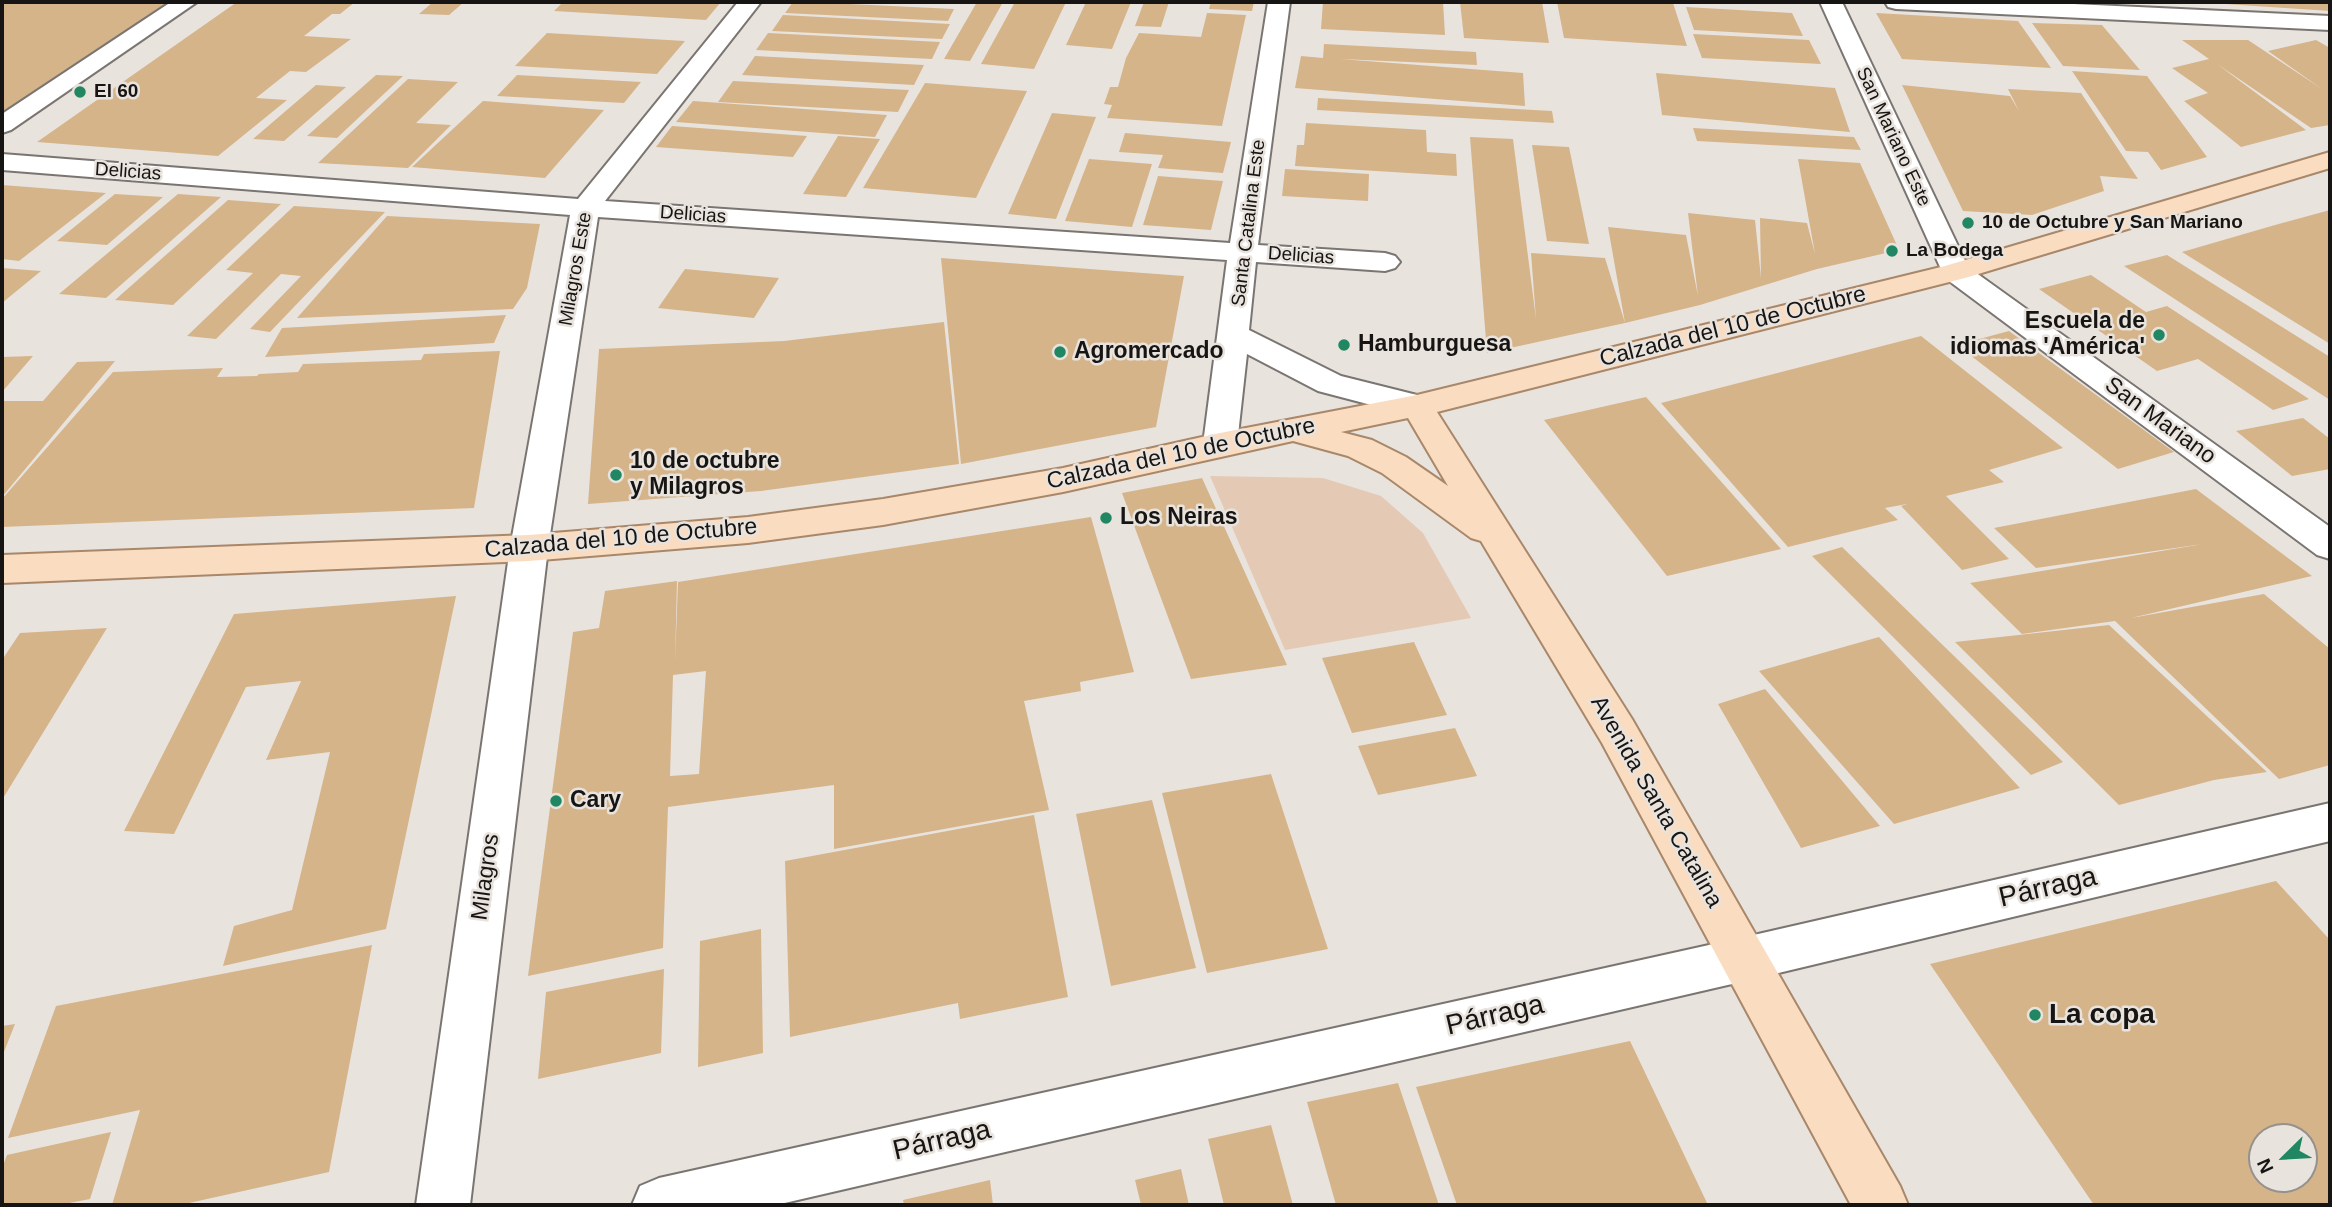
<!DOCTYPE html>
<meta charset="utf-8">
<style>
body{margin:0}
#map{position:relative;width:2332px;height:1207px;overflow:hidden;background:#e9e3de;font-family:Arial,sans-serif}
canvas{display:block}
.frame{position:absolute;inset:0;border:4px solid #171513;pointer-events:none}
.north{position:absolute;left:2248px;top:1123px;width:70px;height:70px;box-sizing:border-box;background:#e9e3de;border:2px solid #95918d;border-radius:50%;rotate:246deg;font-size:19px;font-weight:700;line-height:28px;text-align:center;color:#171513}
.north::after{content:'';display:block;margin:auto;width:24px;height:32px;background:#208762;clip-path:polygon(50% 0,100% 100%,50% 72%,0 100%)}
</style>
<div id="map">
<canvas width="2332" height="1207"></canvas>
<div class="frame"></div>
<div class="north">N</div>
</div>
<script>
const ctx = document.querySelector('canvas').getContext('2d');
ctx.lineJoin = 'round';
function paint(path, color) {
  ctx.fillStyle = color;
  ctx.fill(path, 'evenodd');
}
function poly(rows) {
  const path = new Path2D();
  for (const r of rows) {
    path.moveTo(r[0], r[1]);
    for (let i = 2; i < r.length; i += 2) path.lineTo(r[i], r[i + 1]);
  }
  return path;
}
function strokePath(path, color, width, dash) {
  ctx.strokeStyle = color;
  ctx.lineWidth = width;
  ctx.lineCap = dash ? 'butt' : 'round';
  ctx.setLineDash(dash || []);
  ctx.stroke(path);
}
function write(font, color, halo, rows, align = 'center') {
  ctx.font = font + ' Arial,sans-serif';
  ctx.lineWidth = 5;
  ctx.setLineDash([]);
  ctx.textBaseline = 'middle';
  ctx.strokeStyle = halo;
  ctx.fillStyle = color;
  for (const [text, x, y, turn = 0] of rows) {
    ctx.save();
    ctx.translate(x, y);
    ctx.rotate((+turn || 0) * Math.PI / 180);
    ctx.textAlign = isNaN(turn) ? turn : align;
    if (halo) ctx.strokeText(text, 0, 0);
    ctx.fillText(text, 0, 0);
    ctx.restore();
  }
}
const green = poly([
 [1210,476,1323,478,1381,496,1423,533,1471,618,1285,650]
]);
const building = poly([
 [2,2,168,2,2,116],
 [237,2,355,2,340,14,332,14,304,36,351,39,306,72,290,71,256,98,287,100,218,156,37,142],
 [433,2,464,2,449,15,419,14],
 [563,2,721,2,706,20,554,11],
 [793,2,809,2,954,9,948,21,785,13],
 [977,2,1003,2,970,61,944,59],
 [1015,2,1066,2,1034,69,981,64],
 [1086,2,1131,2,1112,49,1066,45],
 [1144,2,1169,2,1161,27,1135,26],
 [1211,2,1254,2,1252,11,1209,9],
 [1323,2,1443,2,1445,35,1321,29],
 [1460,2,1542,2,1549,43,1464,38],
 [1557,2,1673,3,1687,46,1564,38],
 [2225,2,2330,2,2330,11,2225,4],
 [1686,7,1792,13,1803,36,1694,30],
 [1207,13,1246,15,1222,126,1107,118,1112,105,1104,104,1110,87,1118,87,1126,58,1139,33,1201,37],
 [1876,13,2018,21,2051,68,1902,59],
 [783,15,950,24,942,39,772,31],
 [2032,23,2102,25,2140,70,2063,66],
 [547,33,685,41,657,74,515,66],
 [768,33,940,42,932,59,756,50],
 [1693,34,1809,40,1821,64,1702,58],
 [2182,40,2248,40,2322,89,2268,51,2316,40,2330,48,2330,125,2311,128,2217,64,2306,130,2241,147,2184,101,2208,93,2172,68,2209,59],
 [1324,44,1476,52,1477,65,1340,59,1523,73,1525,106,1295,88,1301,56,1323,58],
 [755,56,924,65,914,85,742,75],
 [2072,71,2147,76,2207,157,2161,170,2148,152,2126,151],
 [1656,73,1835,88,1850,132,1662,115],
 [376,75,403,76,337,138,307,136],
 [517,75,641,82,624,103,497,96],
 [408,79,458,82,416,123,451,125,408,168,318,163],
 [733,81,909,90,898,112,718,102],
 [925,83,1027,91,976,198,863,188],
 [316,85,346,87,284,141,253,139],
 [1902,85,2010,96,2019,111,2008,89,2081,93,2138,179,2100,176,2104,191,2032,215,1963,211],
 [1318,98,1552,111,1554,123,1317,110],
 [483,101,604,110,545,178,412,167],
 [693,101,887,115,875,137,676,122],
 [1052,113,1096,117,1056,219,1008,214],
 [1306,123,1426,130,1427,152,1456,154,1457,176,1295,166,1297,145,1304,145],
 [672,126,807,136,793,157,656,147],
 [1693,128,1854,137,1861,150,1697,141],
 [1125,133,1231,142,1223,173,1158,168,1163,155,1119,152],
 [838,136,880,139,846,197,803,194],
 [1470,137,1513,139,1536,319,1531,253,1605,258,1625,323,1487,353],
 [1532,145,1569,147,1589,244,1547,241],
 [1089,159,1152,164,1132,227,1065,221],
 [1798,159,1860,163,1899,250,1817,269,1700,305,1625,323,1608,227,1686,235,1698,296,1688,213,1755,220,1761,278,1760,218,1807,223,1815,254],
 [1285,169,1369,174,1368,201,1282,196],
 [1158,176,1223,181,1211,230,1143,225],
 [2,185,106,193,19,261,2,259],
 [115,194,163,197,107,245,57,241],
 [178,194,221,197,106,298,59,294],
 [228,200,281,204,173,305,115,300],
 [294,206,385,212,270,332,250,329,301,276,281,274,216,339,187,336,253,273,226,270],
 [2330,210,2330,344,2182,252,2275,225],
 [387,216,540,224,527,288,513,309,297,318],
 [2167,255,2330,357,2330,400,2124,266],
 [941,258,1184,276,1156,427,961,464],
 [2,268,41,271,2,303],
 [685,269,779,278,754,318,658,308],
 [2091,275,2146,312,2167,306,2309,399,2273,410,2198,359,2157,371,2039,289],
 [506,315,494,343,265,357,282,328],
 [944,322,959,464,761,491,588,504,599,349,784,341],
 [2009,331,2174,452,2118,469,1957,345],
 [1921,336,2063,448,1989,470,2004,482,1946,496,2009,559,1962,570,1901,506,1907,504,1885,508,1898,520,1788,547,1661,403],
 [500,351,474,508,2,527,2,499,113,372,223,368,217,377,257,376,259,374,298,372,303,364,421,360,424,354],
 [33,356,2,392,2,357],
 [115,361,2,497,2,401,43,401,77,362],
 [1646,397,1781,549,1667,576,1544,420],
 [2303,418,2330,439,2330,469,2292,476,2236,431],
 [1202,478,1287,665,1191,679,1122,493],
 [2196,489,2312,576,2131,618,2264,594,2330,649,2330,765,2279,779,2115,621,2022,634,1970,583,2203,544,2036,568,1994,528],
 [1091,517,1134,672,1080,682,1081,691,1024,701,1049,810,834,849,834,785,668,807,663,948,528,976,573,632,599,628,605,591,677,581,675,663,678,582],
 [706,671,699,774,670,776,673,675],
 [1842,547,2063,762,2031,775,1812,556],
 [456,596,386,929,223,966,234,926,292,910,330,752,266,760,301,681,246,687,174,834,124,831,234,614],
 [2109,625,2267,772,2214,780,2119,805,1955,642],
 [107,628,2,800,2,660,20,633],
 [1879,637,2020,788,1894,824,1759,671],
 [1414,642,1447,715,1352,733,1322,658],
 [1765,689,1880,826,1801,848,1718,704],
 [1455,728,1477,776,1378,795,1358,746],
 [1271,774,1328,949,1207,973,1162,793],
 [1152,800,1196,968,1111,986,1076,814],
 [1034,815,1068,997,960,1019,958,1003,790,1037,785,861],
 [2276,881,2330,940,2330,1205,2094,1205,1930,964],
 [2262,1137,2304,1137,2304,1179,2262,1179],
 [761,929,763,1053,698,1067,700,941],
 [372,945,329,1172,180,1205,112,1205,140,1110,8,1138,56,1006],
 [664,969,661,1053,538,1079,546,992],
 [15,1024,2,1057,2,1026],
 [1630,1041,1708,1205,1457,1205,1416,1087],
 [1398,1083,1439,1205,1336,1205,1307,1102],
 [1271,1125,1293,1205,1224,1205,1208,1139],
 [111,1132,90,1199,59,1205,2,1205,2,1168,7,1155],
 [1181,1169,1189,1205,1141,1205,1135,1180],
 [990,1180,993,1205,904,1205,903,1200]
]);
const minor = poly([
 [171,2,197,2,11,130,2,133,2,114,171,2],
 [738,2,761,2,605,201,1230,243,1268,2,1290,2,1258,245,1385,253,1395,256,1400,262,1395,268,1385,271,1256,262,1249,330,1341,376,1429,398,1434,406,1429,414,1417,417,1318,391,1247,354,1237,444,1232,452,1220,455,1208,452,1203,444,1227,260,598,217,548,548,470,1205,416,1205,510,548,570,215,2,170,2,154,578,199,738,2],
 [1820,2,1842,2,1968,267,2330,527,2330,559,2317,555,1945,278,1820,2],
 [1885,2,2031,2,2330,16,2330,30,1896,9,1888,7,1885,2],
 [2330,803,2330,841,1745,981,776,1205,632,1205,640,1186,659,1178,1745,937,2330,803]
]);
const major = poly([
 [2330,152,2330,168,1965,278,1437,412,1632,719,1900,1186,1908,1205,1851,1205,1602,743,1481,541,1471,538,1382,473,1348,456,1293,441,1063,492,883,525,748,543,529,561,2,583,2,555,529,535,748,517,883,499,1063,468,1220,433,1417,395,1945,266,2330,152],
 [1408,418,1448,486,1406,457,1372,440,1341,432,1408,418]
]);
const markers = [
 [80,92,7,"#208762"],
 [1968,223,7,"#208762"],
 [1892,251,7,"#208762"],
 [2159,335,7,"#208762"],
 [1344,345,7,"#208762"],
 [1060,352,7,"#208762"],
 [616,475,7,"#208762"],
 [1106,518,7,"#208762"],
 [556,801,7,"#208762"],
 [2035,1015,7,"#208762"]
];
const farPoinames = [
 ["El 60",94,92],
 ["10 de Octubre y San Mariano",1982,223],
 ["La Bodega",1906,251]
];
const farStreetnames = [
 ["San Mariano Este",1893,137,65],
 ["Delicias",128,172,4],
 ["Delicias",693,215,4],
 ["Santa Catalina Este",1249,223,-83],
 ["Delicias",1301,256,4],
 ["Milagros Este",576,269,-80]
];
const poiNames = [
 ["Escuela de",2145,322,"right"],
 ["idiomas 'América'",2145,348,"right"],
 ["Hamburguesa",1358,345],
 ["Agromercado",1074,352],
 ["10 de octubre",630,462],
 ["y Milagros",630,488],
 ["Los Neiras",1120,518],
 ["Cary",570,801]
];
const streetNames = [
 ["Calzada del 10 de Octubre",1733,327,-14],
 ["San Mariano",2160,421,36],
 ["Calzada del 10 de Octubre",1181,454,-12],
 ["Calzada del 10 de Octubre",621,539,-5],
 ["Avenida Santa Catalina",1656,802,60],
 ["Milagros",486,877,-82]
];
const nearStreetnames = [
 ["Párraga",2048,888,-13],
 ["Párraga",1495,1016,-13],
 ["Párraga",942,1141,-13]
];
const nearPoinames = [
 ["La copa",2049,1015]
];
paint(green, '#e4c9b5');
paint(building, '#d5b48a');
strokePath(minor, '#7a7571', 4);
strokePath(major, '#a98769', 4);
paint(minor, '#fff');
paint(major, '#fadcc1');
for (const [x, y, r, color] of markers) {
  const dot = new Path2D();
  dot.arc(x, y, r, 0, 2 * Math.PI);
  ctx.fillStyle = color;
  ctx.fill(dot);
  strokePath(dot, '#e9e3de', 2.5);
}
write('bold 19px', '#171513', '#e9e3de', farPoinames, 'left');
write('19px', '#171513', '#e9e3de', farStreetnames);
write('bold 23px', '#171513', '#e9e3de', poiNames, 'left');
write('23px', '#171513', '#e9e3de', streetNames);
write('28px', '#171513', '#e9e3de', nearStreetnames);
write('bold 28px', '#171513', '#e9e3de', nearPoinames, 'left');
</script>
